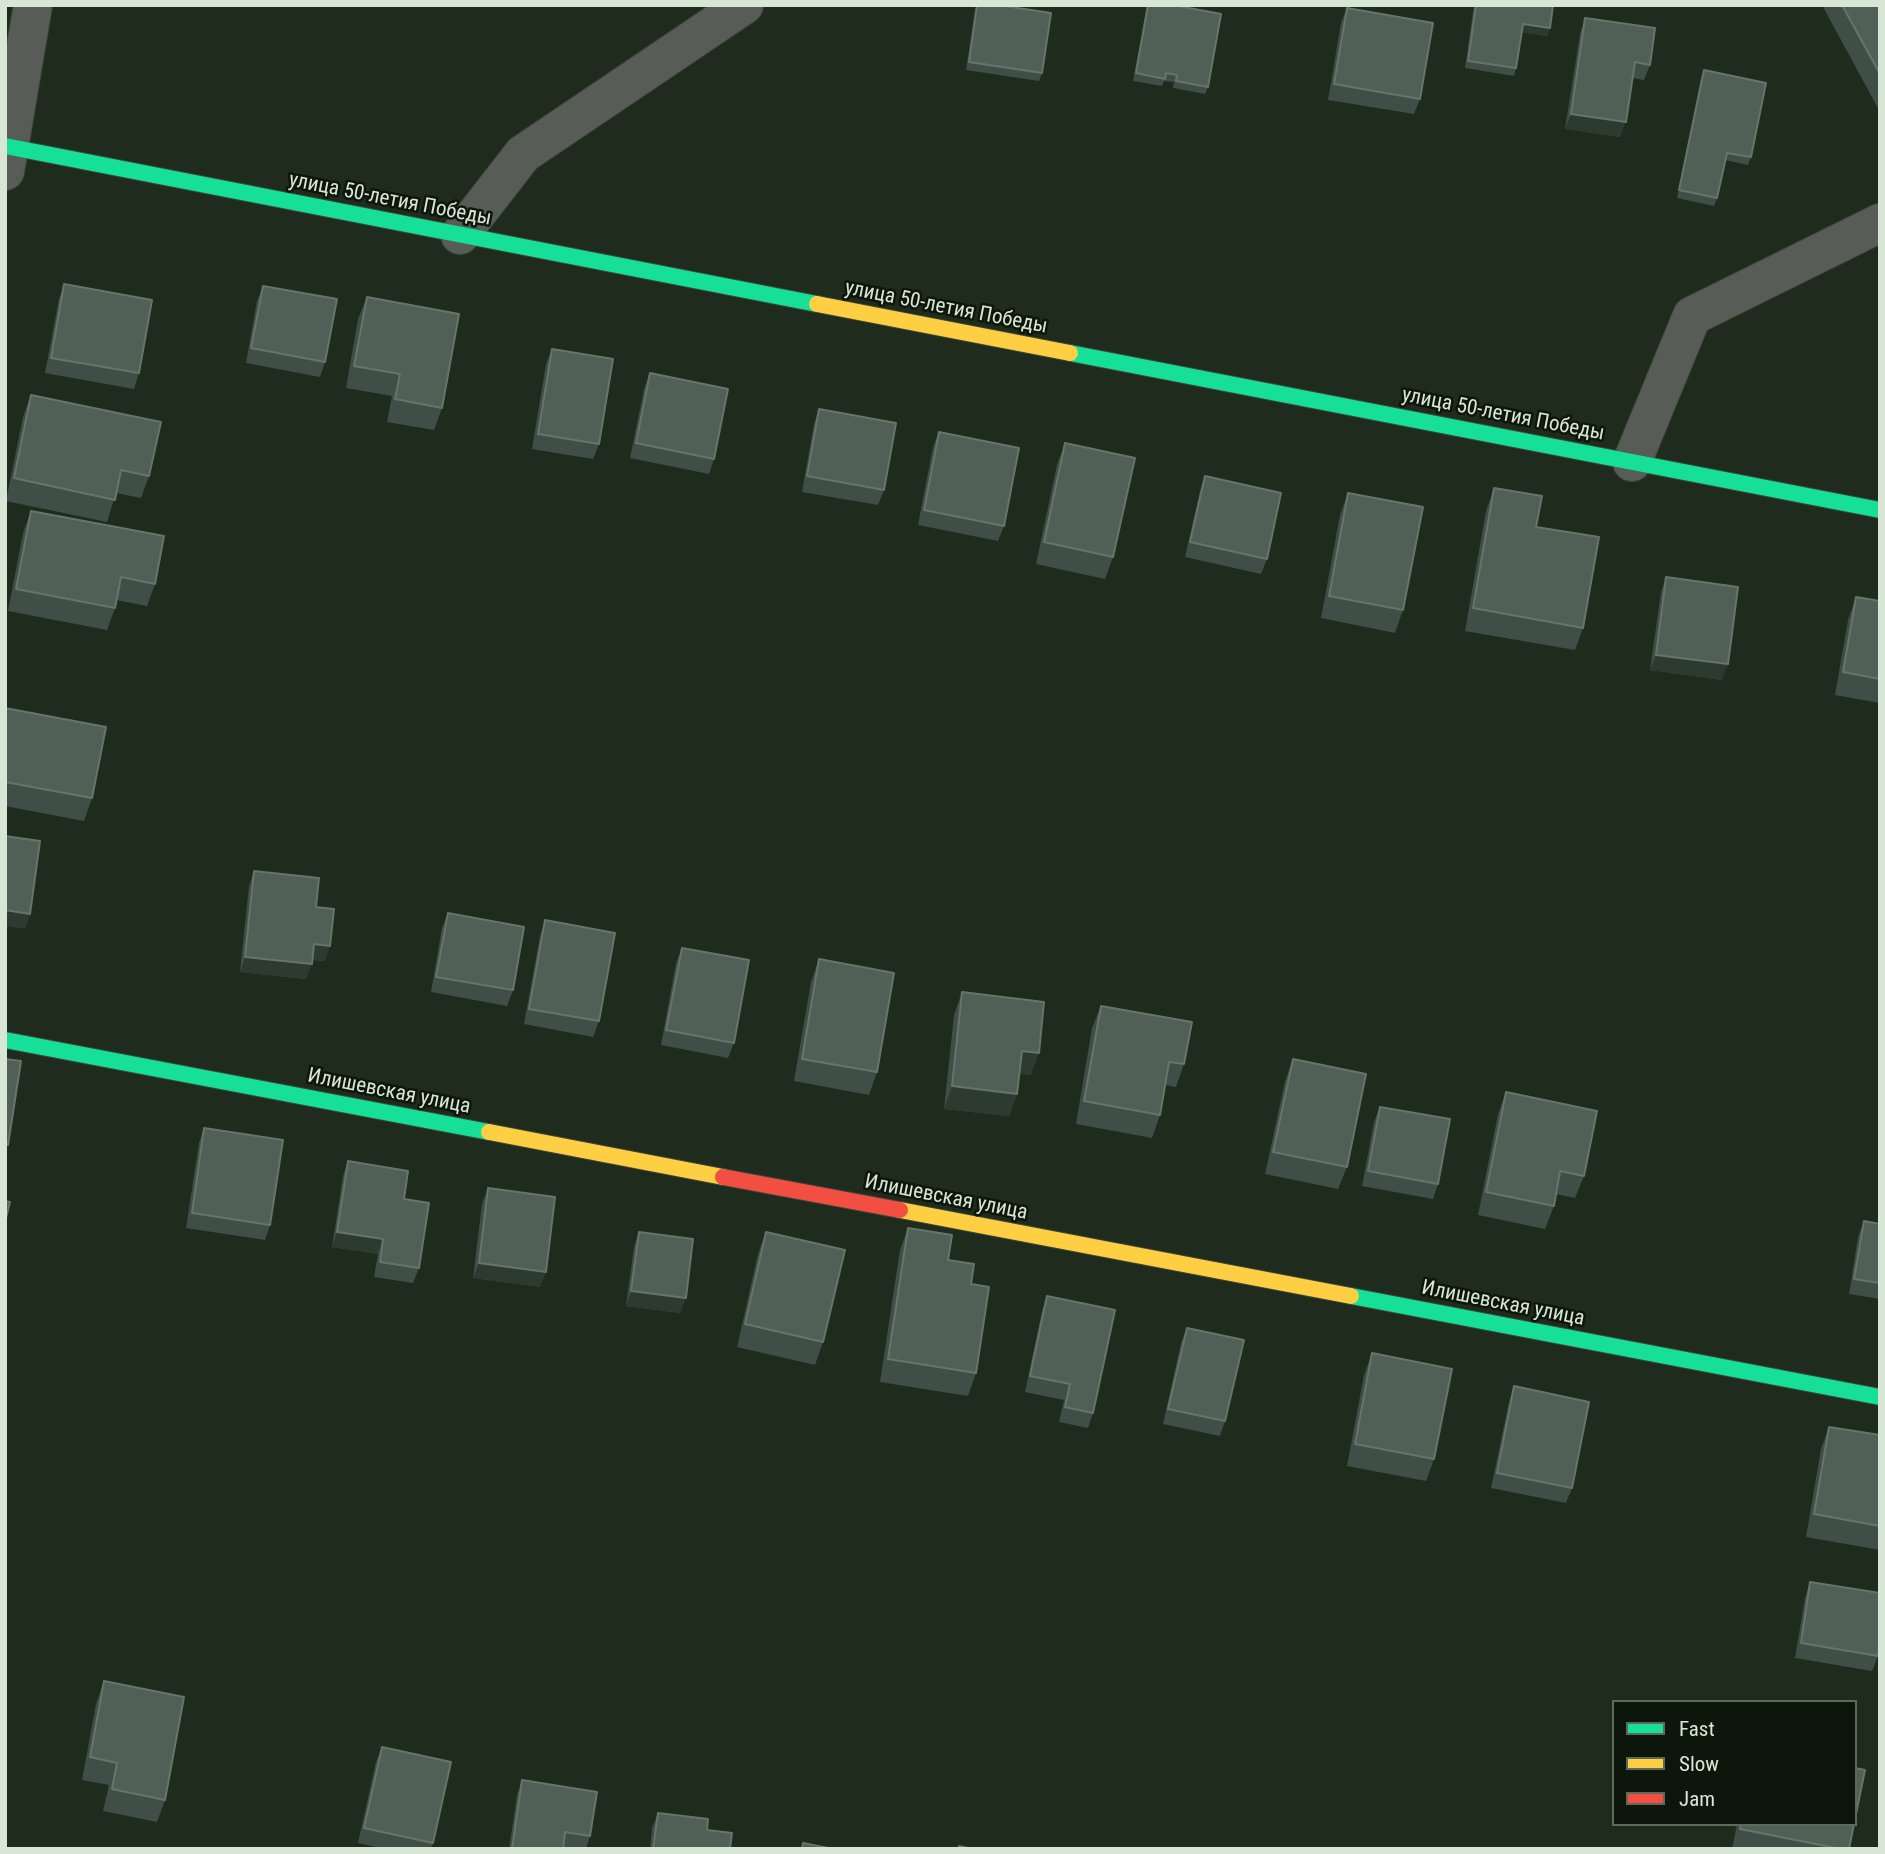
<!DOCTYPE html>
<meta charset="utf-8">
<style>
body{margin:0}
#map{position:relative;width:1885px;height:1854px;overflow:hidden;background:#1f2b1c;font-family:"Roboto Condensed",sans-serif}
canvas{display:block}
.frame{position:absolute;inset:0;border:7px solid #d8e6d5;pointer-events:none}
.legend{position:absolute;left:1612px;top:1700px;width:245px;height:126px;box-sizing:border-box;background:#0d160a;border:2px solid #5e695b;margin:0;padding:9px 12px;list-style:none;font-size:21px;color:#d8e6d5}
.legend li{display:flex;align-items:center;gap:14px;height:35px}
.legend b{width:35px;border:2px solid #5e695b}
</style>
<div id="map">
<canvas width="1885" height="1854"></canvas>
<div class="frame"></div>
<ul class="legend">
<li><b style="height:9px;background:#16e098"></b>Fast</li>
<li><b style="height:9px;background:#ffcf43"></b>Slow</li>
<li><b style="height:9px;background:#f24e42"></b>Jam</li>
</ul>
</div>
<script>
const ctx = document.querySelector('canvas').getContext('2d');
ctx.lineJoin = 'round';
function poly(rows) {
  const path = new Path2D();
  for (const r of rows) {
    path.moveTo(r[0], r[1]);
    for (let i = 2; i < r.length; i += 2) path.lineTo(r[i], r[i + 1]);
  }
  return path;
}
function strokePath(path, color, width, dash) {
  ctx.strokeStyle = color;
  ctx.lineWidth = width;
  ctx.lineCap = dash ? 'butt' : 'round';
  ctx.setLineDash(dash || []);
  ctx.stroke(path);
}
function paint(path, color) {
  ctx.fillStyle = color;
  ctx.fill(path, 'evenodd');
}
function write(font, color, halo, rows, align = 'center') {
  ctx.font = font + ' "Roboto Condensed",sans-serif';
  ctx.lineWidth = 5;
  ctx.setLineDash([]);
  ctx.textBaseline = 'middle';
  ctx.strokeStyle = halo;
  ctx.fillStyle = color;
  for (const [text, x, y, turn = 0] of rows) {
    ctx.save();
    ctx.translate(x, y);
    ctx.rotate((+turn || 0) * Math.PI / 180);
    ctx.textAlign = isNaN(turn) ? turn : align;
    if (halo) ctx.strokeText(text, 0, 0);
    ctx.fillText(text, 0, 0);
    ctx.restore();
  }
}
const street = poly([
 [5,171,33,5],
 [460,235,523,154,744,5],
 [1632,462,1692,316,1880,223]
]);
const fast = poly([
 [5,146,817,304],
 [1070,353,1880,510],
 [5,1040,489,1132],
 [1351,1296,1880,1397]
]);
const slow = poly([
 [817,304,1070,353],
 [489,1132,723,1177],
 [900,1210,1351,1296]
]);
const jam = poly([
 [723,1177,900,1210]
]);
const wall = poly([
 [977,5,998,5,1042,73,1039,81,966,70,975,10],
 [1147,5,1173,5,1208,87,1205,94,1173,88,1174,82,1164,81,1162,86,1133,81],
 [1474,5,1553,5,1547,36,1522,32,1516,68,1514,76,1465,68],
 [1822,5,1880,5,1880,112],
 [1347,8,1420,99,1414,114,1328,100,1341,23],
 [1585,18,1650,65,1644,80,1633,78,1620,137,1565,129,1580,34],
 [1704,70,1751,157,1748,165,1725,160,1717,198,1714,206,1677,198,1701,78],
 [64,284,139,373,134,389,45,373,59,299],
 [263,286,325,362,320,377,246,363,257,301],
 [367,297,442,408,434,430,387,422,392,396,346,388,358,319],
 [552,349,599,444,593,459,532,449,546,364],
 [650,373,714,459,709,474,630,458,644,389],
 [31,395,149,476,141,498,116,493,107,522,6,501,23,417],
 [819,409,884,490,878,505,802,492,814,424],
 [939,432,1004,526,998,541,918,525,933,447],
 [1065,443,1113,557,1105,579,1036,564,1057,465],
 [1205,476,1267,559,1261,574,1185,557,1200,491],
 [1494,488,1583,628,1575,650,1465,631,1486,511],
 [1348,493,1403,610,1395,633,1321,618,1340,515],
 [31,511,155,584,147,606,116,600,115,608,107,630,8,611,23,533],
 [1666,577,1722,680,1650,670,1661,592],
 [1856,597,1880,601,1880,703,1835,695,1848,620],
 [5,708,92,798,84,821,5,806],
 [254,871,316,907,325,961,312,960,306,979,240,972,249,886],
 [448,913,513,990,507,1006,431,992,442,928],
 [545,920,599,1021,593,1037,524,1024,540,936],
 [682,948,734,1043,728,1058,661,1045,676,963],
 [819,959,877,1072,869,1095,794,1081,811,982],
 [962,992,1031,1075,1020,1074,1017,1094,1009,1116,944,1109,954,1015],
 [1101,1006,1184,1064,1176,1087,1165,1085,1160,1115,1152,1138,1076,1124,1092,1028],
 [1293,1059,1347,1167,1338,1189,1265,1174,1285,1081],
 [1506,1092,1584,1176,1575,1198,1556,1194,1554,1206,1545,1229,1478,1215,1498,1114],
 [1380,1107,1438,1184,1433,1199,1362,1186,1374,1122],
 [204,1128,270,1225,265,1240,186,1228,199,1143],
 [348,1161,404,1199,419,1268,413,1283,374,1277,378,1254,332,1247,343,1176],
 [488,1188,546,1272,540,1287,473,1278,482,1204],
 [1864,1221,1880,1224,1880,1299,1849,1294,1858,1237],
 [908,1228,948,1260,971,1284,976,1373,968,1396,880,1382,900,1250],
 [639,1232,680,1313,626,1306,634,1247],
 [766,1232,823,1342,815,1365,737,1347,758,1254],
 [1047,1296,1093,1413,1088,1428,1059,1422,1064,1400,1025,1392,1042,1311],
 [1187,1328,1225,1421,1220,1436,1163,1424,1181,1343],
 [1372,1353,1434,1459,1426,1481,1347,1466,1364,1375],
 [1514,1386,1572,1488,1566,1503,1491,1488,1509,1402],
 [1829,1427,1880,1435,1880,1550,1806,1537,1821,1449],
 [1810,1582,1878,1656,1872,1671,1795,1658,1805,1598],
 [104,1681,165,1800,157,1822,103,1811,109,1785,82,1780,96,1704],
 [382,1747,433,1843,431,1849,385,1849,358,1843,376,1762],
 [522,1780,590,1836,586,1849,509,1849,517,1795],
 [658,1813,707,1830,730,1849,650,1849,652,1828],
 [1737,1824,1854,1824,1849,1849,1732,1849]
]);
const shadedWall = poly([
 [1523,24,1550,28,1547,36,1520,32],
 [1571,114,1626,122,1620,137,1565,129],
 [1656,655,1728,664,1722,680,1650,670],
 [5,910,30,914,25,929,5,926],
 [314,944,330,946,325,961,308,959],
 [245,957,312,964,306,979,240,972],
 [1022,1051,1039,1053,1031,1075,1014,1073],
 [952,1086,1017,1094,1009,1116,944,1109],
 [337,1232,383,1239,378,1254,332,1247],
 [479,1263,546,1272,540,1287,473,1278],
 [631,1291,686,1298,680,1313,626,1306]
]);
const building = poly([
 [977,5,998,5,1051,13,1042,73,969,62,977,5],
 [1148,5,1173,5,1221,14,1208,87,1176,81,1177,75,1166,73,1165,79,1136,73,1148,5],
 [1476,5,1553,5,1550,28,1523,24,1516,68,1468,61,1476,5],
 [1842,5,1880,5,1880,74,1842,5],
 [1347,8,1433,23,1420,99,1334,84,1347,8],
 [1585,18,1655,28,1650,65,1635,62,1626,122,1571,114,1585,18],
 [1704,70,1766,83,1751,157,1727,153,1717,198,1679,190,1704,70],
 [64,284,152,300,139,373,51,358,64,284],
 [263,286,337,299,325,362,251,348,263,286],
 [367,297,459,314,442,408,395,399,400,374,354,366,367,297],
 [552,349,613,359,599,444,538,434,552,349],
 [650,373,728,389,714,459,636,443,650,373],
 [31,395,161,422,149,476,121,470,115,500,14,478,31,395],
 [819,409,896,423,884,490,807,476,819,409],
 [939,432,1019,448,1004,526,924,510,939,432],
 [1065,443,1135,458,1113,557,1044,542,1065,443],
 [1205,476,1281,493,1267,559,1190,542,1205,476],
 [1494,488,1542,496,1536,527,1599,537,1583,628,1473,608,1494,488],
 [1348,493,1423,507,1403,610,1329,596,1348,493],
 [31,511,164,536,155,584,121,577,115,608,16,589,31,511],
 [1666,577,1738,587,1728,664,1656,655,1666,577],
 [1856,597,1880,601,1880,679,1843,672,1856,597],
 [5,708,106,727,92,798,5,782,5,708],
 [5,836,40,841,30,914,5,910,5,836],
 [254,871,319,878,316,907,334,909,330,946,314,944,312,964,245,957,254,871],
 [448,913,524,927,513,990,436,977,448,913],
 [545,920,615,933,599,1021,529,1009,545,920],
 [682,948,749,960,734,1043,666,1030,682,948],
 [819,959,894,973,877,1072,802,1059,819,959],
 [962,992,1044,1002,1039,1053,1022,1051,1017,1094,952,1086,962,992],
 [1101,1006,1192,1022,1184,1064,1169,1062,1160,1115,1084,1101,1101,1006],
 [5,1059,21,1061,8,1145,5,1144,5,1059],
 [1293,1059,1366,1074,1347,1167,1273,1152,1293,1059],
 [1506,1092,1597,1111,1584,1176,1560,1171,1554,1206,1486,1192,1506,1092],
 [1380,1107,1450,1119,1438,1184,1368,1171,1380,1107],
 [204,1128,283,1140,270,1225,192,1213,204,1128],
 [348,1161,408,1171,404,1199,429,1203,419,1268,380,1262,383,1239,337,1232,348,1161],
 [488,1188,555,1197,546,1272,479,1263,488,1188],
 [5,1201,10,1202,5,1222,5,1201],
 [1864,1221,1880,1224,1880,1283,1854,1279,1864,1221],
 [908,1228,952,1235,948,1260,974,1264,971,1284,989,1287,976,1373,888,1359,908,1228],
 [639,1232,693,1239,686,1298,631,1291,639,1232],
 [766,1232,845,1250,823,1342,745,1324,766,1232],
 [1047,1296,1115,1310,1093,1413,1065,1407,1070,1384,1030,1376,1047,1296],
 [1187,1328,1244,1340,1225,1421,1168,1409,1187,1328],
 [1372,1353,1452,1369,1434,1459,1355,1444,1372,1353],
 [1514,1386,1589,1402,1572,1488,1497,1473,1514,1386],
 [1829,1427,1880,1435,1880,1526,1814,1514,1829,1427],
 [1810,1582,1880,1593,1880,1644,1878,1656,1801,1643,1810,1582],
 [104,1681,184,1697,165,1800,112,1789,117,1763,90,1757,104,1681],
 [382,1747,451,1762,433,1843,364,1828,382,1747],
 [1855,1768,1865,1770,1855,1819,1855,1768],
 [522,1780,597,1792,590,1836,565,1832,563,1849,512,1849,522,1780],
 [658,1813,708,1819,707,1830,732,1833,730,1849,653,1849,658,1813],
 [1741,1824,1854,1824,1849,1849,1841,1849,1740,1829,1741,1824],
 [803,1843,834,1849,802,1849,803,1843],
 [959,1846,973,1849,958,1849,959,1846]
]);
const streetNames = [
 ["улица 50-летия Победы",390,200,11],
 ["улица 50-летия Победы",946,308,11],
 ["улица 50-летия Победы",1503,415,11],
 ["Илишевская улица",389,1092,11],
 ["Илишевская улица",946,1198,11],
 ["Илишевская улица",1503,1304,11]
];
strokePath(street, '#3d473b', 40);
strokePath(fast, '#3d473b', 18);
strokePath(slow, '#3d473b', 18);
strokePath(jam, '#3d473b', 18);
strokePath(street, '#575d56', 38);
strokePath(fast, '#16e098', 16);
strokePath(slow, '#ffcf43', 16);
strokePath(jam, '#f24e42', 16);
paint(wall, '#3f4f47');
paint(shadedWall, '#2c3a2f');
paint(building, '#506056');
strokePath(building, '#65756a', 2);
write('21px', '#d8e6d5', '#0d160a', streetNames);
</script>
